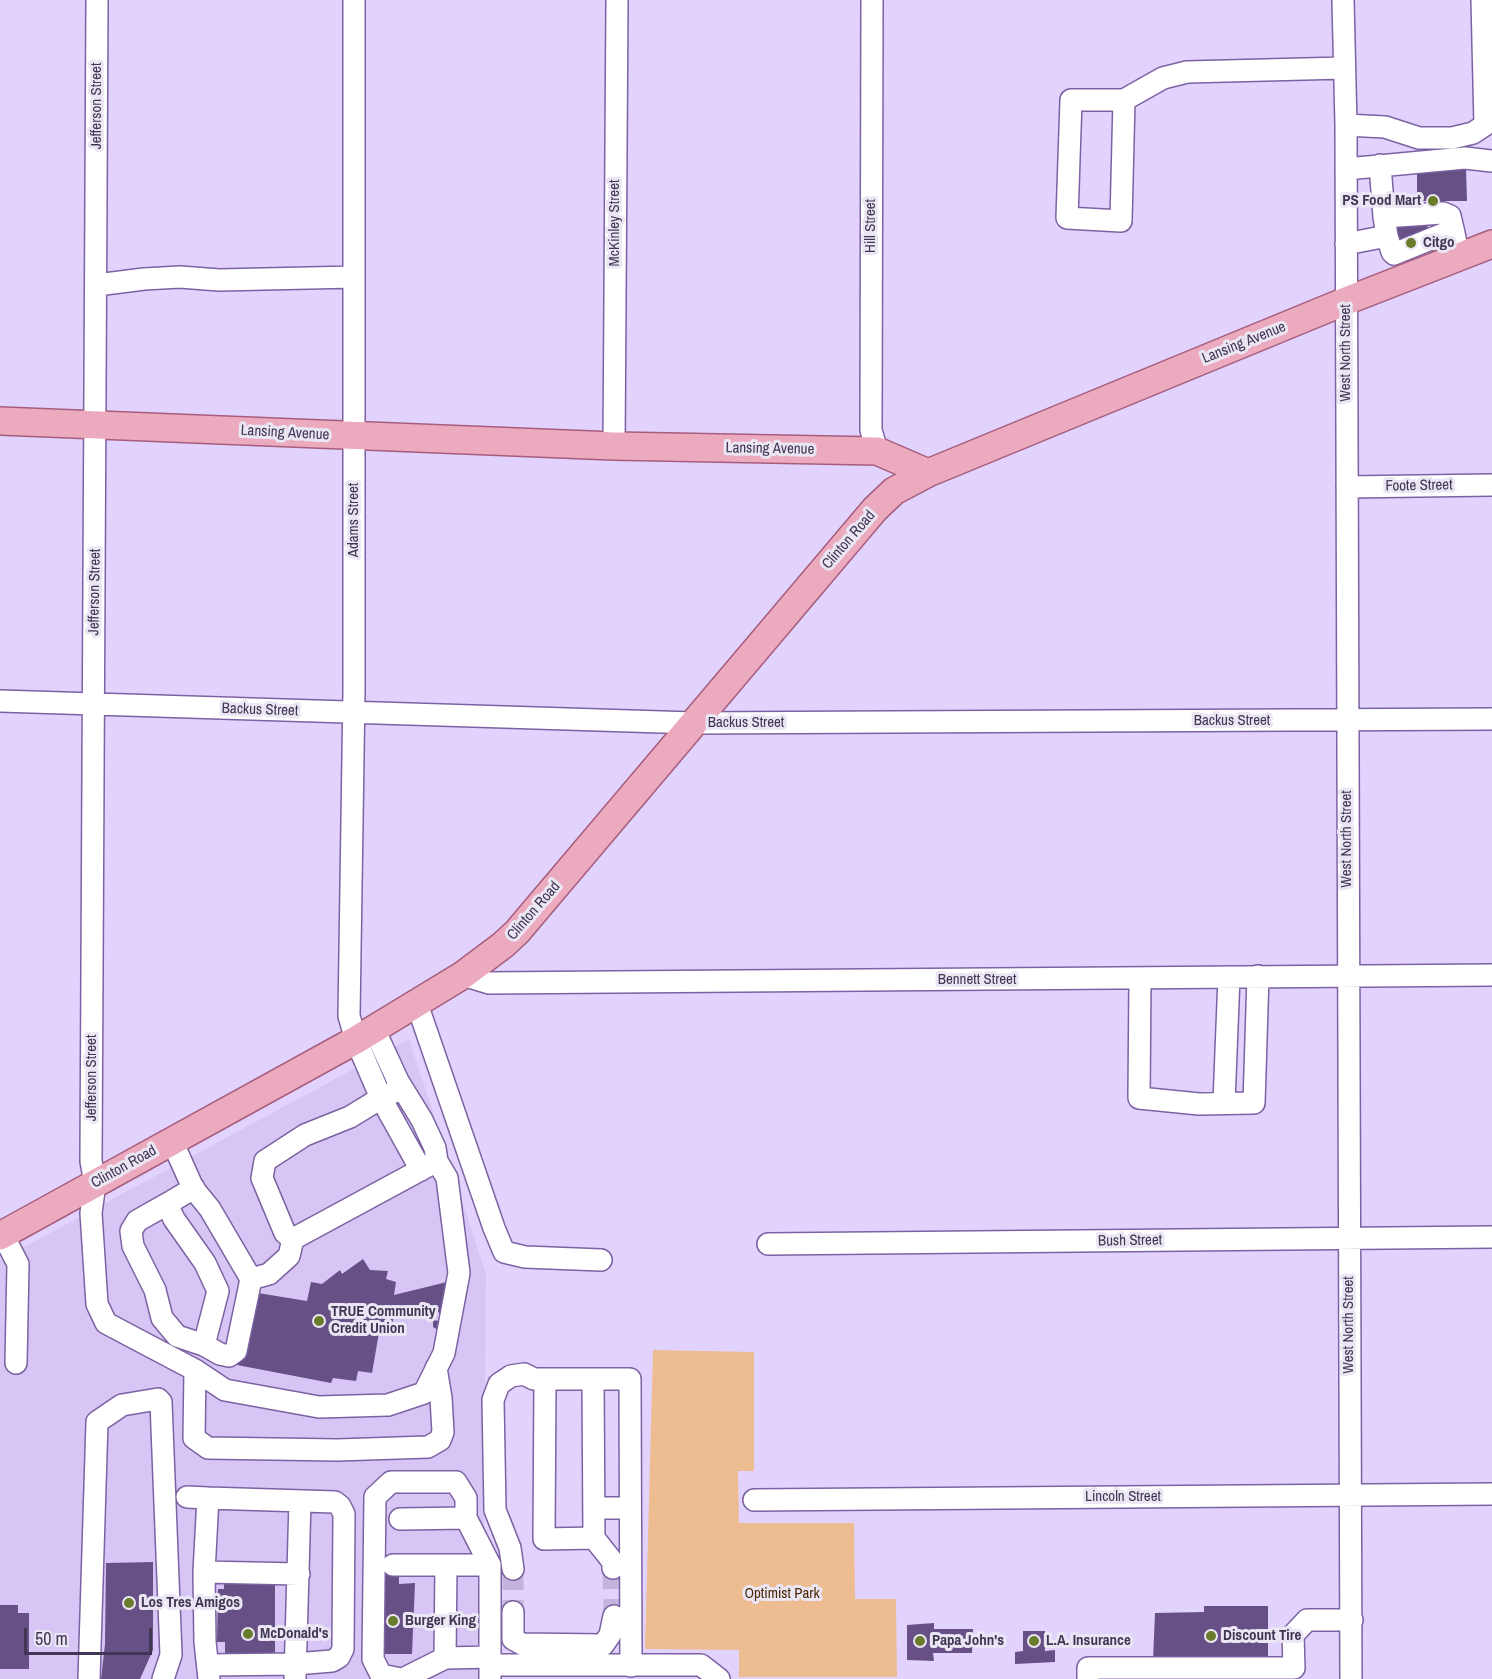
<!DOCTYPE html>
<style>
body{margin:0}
#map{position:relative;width:1492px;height:1679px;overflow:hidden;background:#e2d3fe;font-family:"Archivo Narrow",sans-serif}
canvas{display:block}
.scale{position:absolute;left:24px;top:1628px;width:128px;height:27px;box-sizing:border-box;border:3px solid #413653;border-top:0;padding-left:8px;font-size:18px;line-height:21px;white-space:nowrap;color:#413653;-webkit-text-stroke:4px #ebe6f4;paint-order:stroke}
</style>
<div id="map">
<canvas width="1492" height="1679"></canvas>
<div class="scale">50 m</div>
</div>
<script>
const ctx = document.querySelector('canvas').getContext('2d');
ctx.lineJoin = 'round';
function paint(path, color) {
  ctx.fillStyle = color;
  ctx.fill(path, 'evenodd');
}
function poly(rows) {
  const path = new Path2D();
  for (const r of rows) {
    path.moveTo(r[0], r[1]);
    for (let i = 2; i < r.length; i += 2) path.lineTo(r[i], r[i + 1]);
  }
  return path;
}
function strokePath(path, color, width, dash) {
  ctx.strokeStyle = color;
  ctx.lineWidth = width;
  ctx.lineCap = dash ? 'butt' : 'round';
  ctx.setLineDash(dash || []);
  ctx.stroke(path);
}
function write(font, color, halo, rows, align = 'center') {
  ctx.font = font + ' "Archivo Narrow",sans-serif';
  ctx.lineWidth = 6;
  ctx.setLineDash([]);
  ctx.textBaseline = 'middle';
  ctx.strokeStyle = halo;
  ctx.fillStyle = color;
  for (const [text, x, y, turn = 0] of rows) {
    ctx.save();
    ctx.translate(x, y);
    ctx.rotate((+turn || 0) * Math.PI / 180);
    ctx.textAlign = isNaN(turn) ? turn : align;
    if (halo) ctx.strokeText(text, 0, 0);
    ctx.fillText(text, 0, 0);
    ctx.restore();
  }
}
const built = poly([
 [409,1039,486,1274,483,1679,0,1679,0,1260]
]);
const green = poly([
 [653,1350,754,1352,754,1471,738,1471,739,1523,854,1523,855,1599,896,1599,897,1677,739,1677,739,1650,645,1649]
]);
const building = poly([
 [1417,168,1466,168,1467,201,1417,201],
 [1424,217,1431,235,1401,247,1394,229],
 [363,1259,370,1270,388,1271,386,1279,396,1282,394,1295,447,1282,440,1331,433,1327,433,1320,439,1321,439,1313,436,1308,394,1316,391,1328,380,1327,372,1373,358,1371,356,1381,333,1378,331,1383,237,1365,249,1298,258,1293,307,1301,311,1282,322,1284,340,1270,342,1274],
 [153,1562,153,1650,140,1679,101,1679,105,1644,106,1563],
 [384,1572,399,1572,399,1584,415,1583,412,1654,383,1654,381,1600,384,1600],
 [237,1579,264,1579,264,1585,275,1585,275,1655,225,1655,225,1642,217,1642,218,1589,224,1589,224,1584,237,1584],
 [0,1605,18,1605,18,1613,29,1613,29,1669,0,1669],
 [1204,1606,1268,1606,1268,1660,1153,1660,1155,1613,1204,1612],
 [934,1623,934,1629,973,1629,972,1653,933,1653,934,1661,907,1660,907,1625],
 [1023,1631,1045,1631,1045,1651,1055,1650,1055,1662,1015,1664,1015,1652,1023,1651]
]);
const minorTunnel = poly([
 [613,1568,614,1616],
 [513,1569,513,1612]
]);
const minor = poly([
 [97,0,91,1161,95,1183,91,1213,97,1304,106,1323,195,1370,225,1390,319,1407,388,1405,424,1393,444,1353,459,1273,447,1178,437,1161],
 [354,0,354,691,349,1016,356,1040,381,1098,350,1117,305,1135,265,1161,262,1178,285,1233,293,1239,437,1161,435,1148,422,1120,398,1081,374,1029],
 [872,0,871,430,877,451],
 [1343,0,1346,125,1351,1679],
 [1124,100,1121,221,1067,218,1071,100,1124,100,1163,78,1187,72,1343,68],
 [1346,125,1385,127,1419,138,1452,138,1473,133,1485,125,1482,0],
 [1380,165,1384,217],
 [1346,169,1465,158,1492,161],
 [1453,230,1394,254,1392,252,1387,236,1384,217,1443,213,1450,216,1454,233,1459,258],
 [1346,244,1387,236],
 [97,285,144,279,180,277,219,280,354,277],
 [614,446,617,0],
 [1347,487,1492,485],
 [0,701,693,723,1492,719],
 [463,975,489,983,1492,975],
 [1140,979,1139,1098,1199,1104,1254,1103,1258,976],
 [417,1004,494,1228,504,1252,525,1257,601,1260],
 [394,1092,381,1098,421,1170],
 [1224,1102,1229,977],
 [172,1141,193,1188,210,1209,251,1279,269,1274,289,1256,293,1239],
 [167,1204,137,1221,131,1231,133,1246,155,1290,162,1318,177,1336,204,1345,218,1291,205,1263,174,1219,167,1204,194,1188],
 [3,1235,18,1264,16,1363],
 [768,1244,1492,1237],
 [204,1345,220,1354,229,1356,236,1351,251,1279],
 [195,1370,194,1438,208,1448,337,1450,428,1447,440,1440,443,1432,441,1398,436,1368],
 [593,1379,594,1538,544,1539,545,1379,630,1379,631,1666],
 [187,1497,208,1498],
 [754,1500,1492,1494],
 [594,1508,630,1508],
 [400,1519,466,1518,490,1565,490,1678],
 [594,1538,613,1562,613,1568],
 [393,1565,490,1565],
 [513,1569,510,1548,495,1510,493,1400,499,1384,511,1376,524,1374,534,1379,545,1379],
 [204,1572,299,1574],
 [513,1612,513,1639,522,1644,603,1645,610,1635,614,1616],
 [445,1658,446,1565],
 [490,1665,701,1665,719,1679],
 [295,1677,300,1501],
 [89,1679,97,1422,122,1405,158,1399,161,1402,171,1655,163,1679],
 [209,1679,205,1642,204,1572,208,1498,335,1502,340,1506,344,1514,343,1649,339,1657,332,1661,295,1664,210,1665],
 [401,1679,381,1675,373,1659,375,1497,391,1482,456,1482,466,1498,466,1518],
 [403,1679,445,1658,490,1657],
 [1088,1679,1088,1668,1294,1668,1293,1635,1307,1620,1352,1620]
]);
const major = poly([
 [0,421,614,446,877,451,928,473],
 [0,1236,356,1040,463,975,503,945,517,932,875,509,894,491,928,473,1346,301,1492,244]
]);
const markers = [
 [1433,201,6,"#687c2c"],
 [1411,243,6,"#687c2c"],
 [319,1321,6,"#687c2c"],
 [129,1603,6,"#687c2c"],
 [393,1621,6,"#687c2c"],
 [248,1634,6,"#687c2c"],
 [1211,1636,6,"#687c2c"],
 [920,1641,6,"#687c2c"],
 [1034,1641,6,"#687c2c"]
];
const streetNames = [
 ["Jefferson Street",97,106,-90],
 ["McKinley Street",615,223,-90],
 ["Hill Street",871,226,-90],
 ["Lansing Avenue",1244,343,-22],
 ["West North Street",1346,353,-90],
 ["Lansing Avenue",285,433,3],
 ["Lansing Avenue",770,449,1],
 ["Foote Street",1419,486,-1],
 ["Adams Street",354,520,-90],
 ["Clinton Road",849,540,-49],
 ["Jefferson Street",95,592,-89],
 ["Backus Street",260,710,2],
 ["Backus Street",1232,721],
 ["Backus Street",746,723],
 ["West North Street",1347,839,-90],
 ["Clinton Road",534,911,-49],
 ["Bennett Street",977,980],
 ["Jefferson Street",92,1078,-90],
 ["Clinton Road",124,1167,-29],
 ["Bush Street",1130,1241,-1],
 ["West North Street",1349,1325,-90],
 ["Lincoln Street",1123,1497]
];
const poiNames = [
 ["PS Food Mart",1421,201,"right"],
 ["Citgo",1423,243],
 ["TRUE Community",331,1312],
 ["Credit Union",331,1329],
 ["Los Tres Amigos",141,1603],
 ["Burger King",405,1621],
 ["McDonald's",260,1634],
 ["Discount Tire",1223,1636],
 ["Papa John's",932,1641],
 ["L.A. Insurance",1046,1641]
];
const parkNames = [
 ["Optimist Park",782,1594]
];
paint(built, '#d7c6f5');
paint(green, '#eebc91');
paint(building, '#665085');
strokePath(minorTunnel, '#c2b4dc', 21, [21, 10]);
strokePath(minor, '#7c62a2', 24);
strokePath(major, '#a65d7d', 30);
strokePath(minor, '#fff', 21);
strokePath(major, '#ebaabe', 27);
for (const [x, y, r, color] of markers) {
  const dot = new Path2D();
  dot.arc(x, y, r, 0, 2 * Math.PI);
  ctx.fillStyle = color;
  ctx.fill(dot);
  strokePath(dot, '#ebe6f4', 2);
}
write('15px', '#413653', '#ebe6f4', streetNames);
write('bold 15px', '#413653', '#ebe6f4', poiNames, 'left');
write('15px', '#4b2904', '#ebe6f4', parkNames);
</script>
